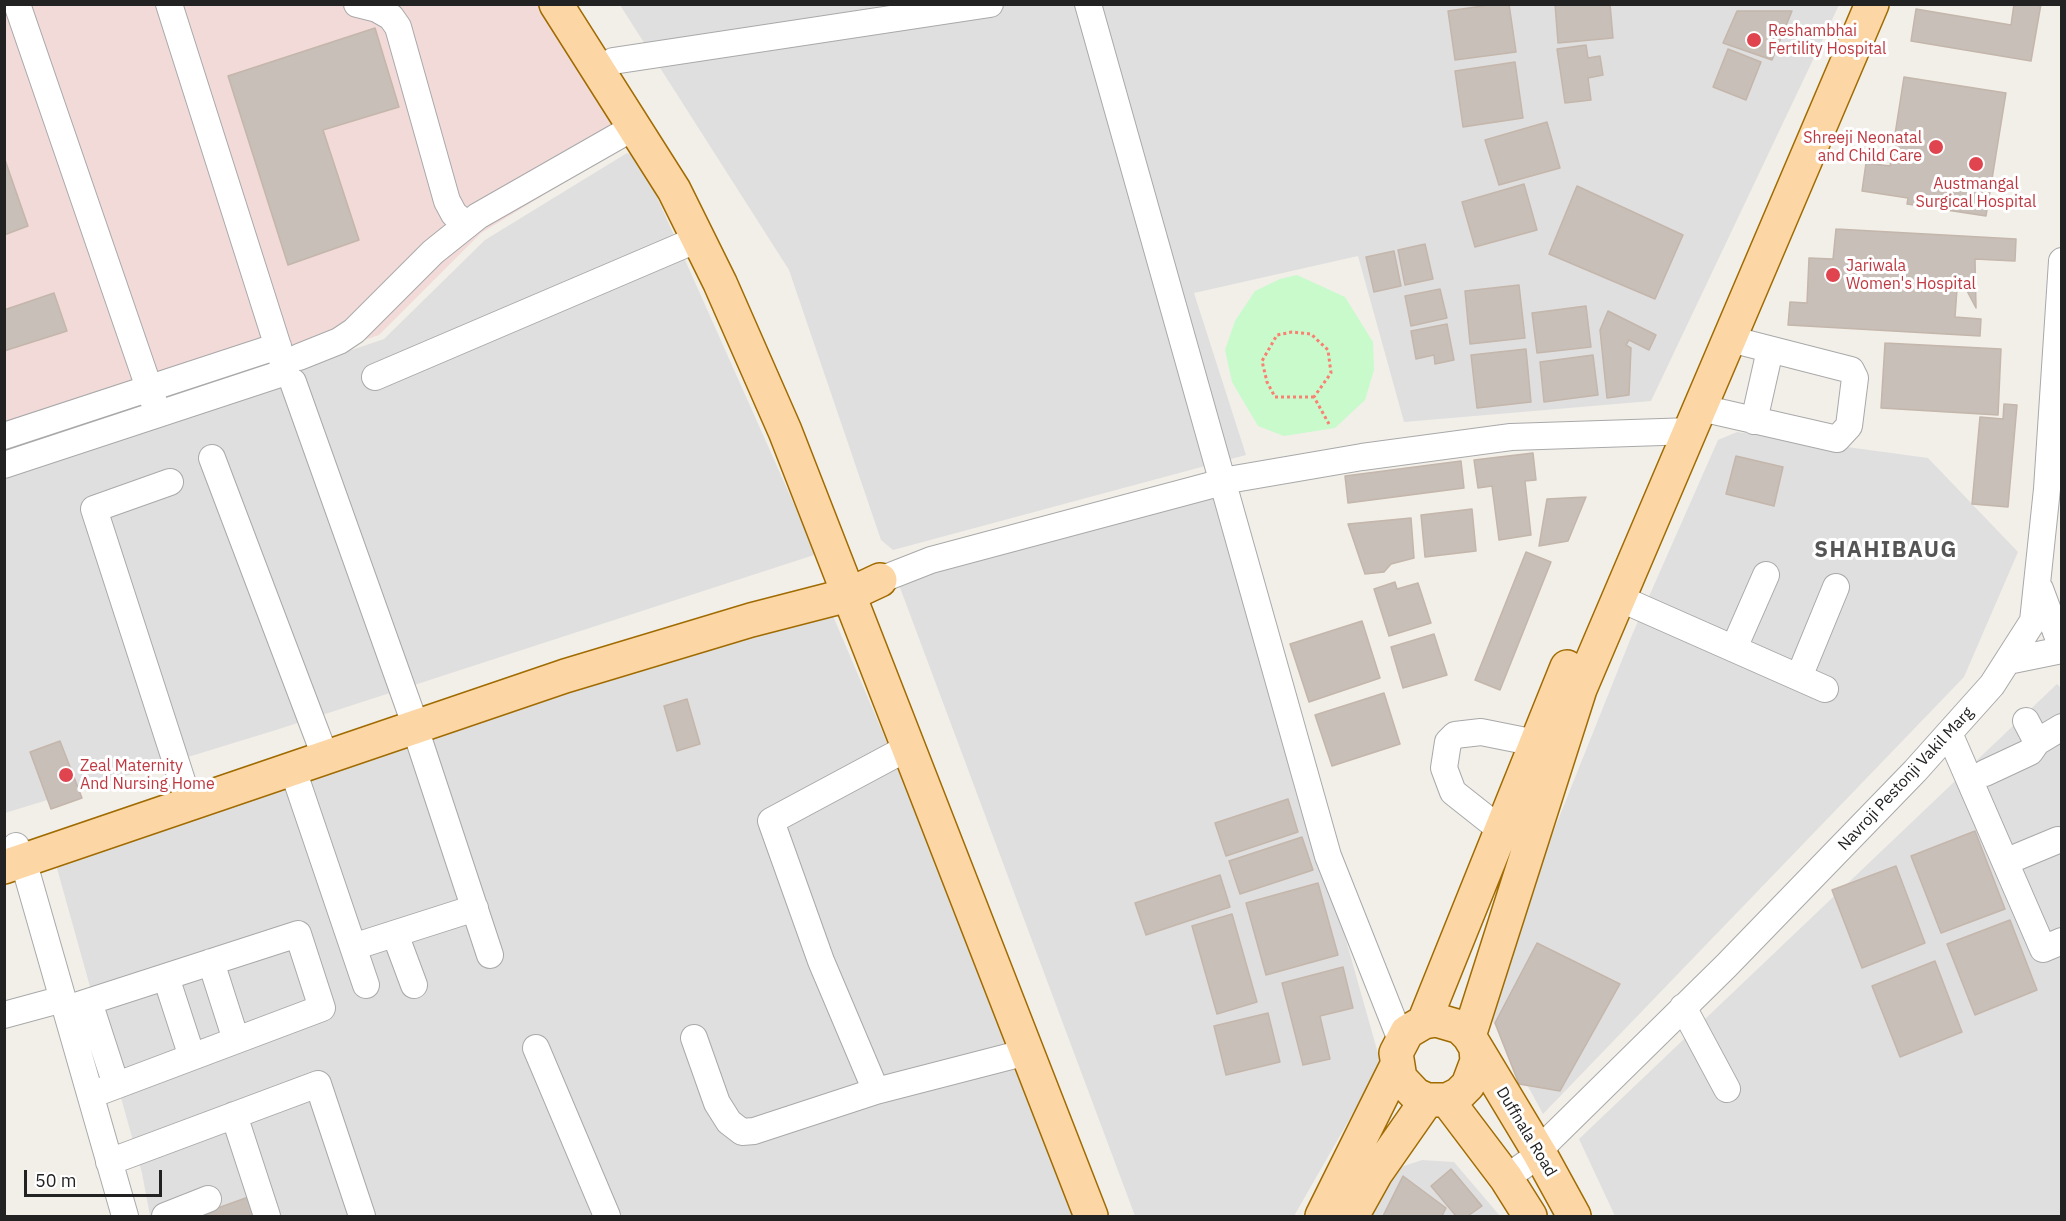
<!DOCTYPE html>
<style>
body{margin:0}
#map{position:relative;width:2066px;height:1221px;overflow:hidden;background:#f2efe9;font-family:"IBM Plex Sans",sans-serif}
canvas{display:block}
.frame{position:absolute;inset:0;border:6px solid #222;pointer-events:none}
.scale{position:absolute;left:24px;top:1170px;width:138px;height:27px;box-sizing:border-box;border:3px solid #222;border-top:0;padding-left:8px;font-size:18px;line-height:21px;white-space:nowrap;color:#222;-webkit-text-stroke:4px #fff;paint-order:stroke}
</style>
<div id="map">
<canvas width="2066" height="1221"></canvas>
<div class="frame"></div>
<div class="scale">50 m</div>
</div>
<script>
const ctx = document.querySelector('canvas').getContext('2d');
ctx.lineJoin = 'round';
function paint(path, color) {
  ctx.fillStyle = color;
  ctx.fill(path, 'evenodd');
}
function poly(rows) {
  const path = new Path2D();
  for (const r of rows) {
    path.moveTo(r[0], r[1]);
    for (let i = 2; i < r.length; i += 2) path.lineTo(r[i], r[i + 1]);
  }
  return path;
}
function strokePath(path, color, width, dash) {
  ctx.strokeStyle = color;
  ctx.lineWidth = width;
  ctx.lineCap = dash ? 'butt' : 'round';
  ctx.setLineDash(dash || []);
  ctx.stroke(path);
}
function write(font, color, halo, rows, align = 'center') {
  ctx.font = font + ' "IBM Plex Sans",sans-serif';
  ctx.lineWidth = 6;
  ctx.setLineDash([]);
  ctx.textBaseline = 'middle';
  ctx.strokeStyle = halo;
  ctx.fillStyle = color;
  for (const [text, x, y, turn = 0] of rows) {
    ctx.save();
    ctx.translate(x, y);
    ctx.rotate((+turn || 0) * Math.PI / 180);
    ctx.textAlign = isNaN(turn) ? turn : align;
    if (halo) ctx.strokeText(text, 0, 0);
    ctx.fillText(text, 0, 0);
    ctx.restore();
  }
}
const residential = poly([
 [620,5,1839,5,1651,401,1404,422,1358,256,1194,293,1246,455,893,550,881,540,789,270],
 [627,153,640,159,809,538,814,555,276,730,5,813,4,468,384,339,485,240],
 [1737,432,1928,458,2018,552,1964,677,1543,1114,1484,1005,1632,635,1718,440],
 [1219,490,1381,1064,1294,1216,1135,1216,899,585,902,579],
 [827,602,1002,1012,1082,1216,150,1216,142,1173,53,854],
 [2057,684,2062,689,2061,1216,1615,1216,1579,1139],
 [1422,1160,1454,1162,1500,1216,1370,1216,1392,1170]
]);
const commercial = poly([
 [4,5,548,5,623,131,623,147,481,233,379,335,5,462]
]);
const park = poly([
 [1297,275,1345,297,1373,342,1374,370,1365,400,1335,428,1284,436,1258,426,1232,382,1225,350,1235,321,1255,291,1280,279]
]);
const building = poly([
 [1496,4,1509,4,1516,52,1455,60,1448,11,1496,4],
 [1555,4,1610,4,1613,38,1558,43,1555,4],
 [2014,4,2041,4,2031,61,1911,41,1916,9,2011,25,2014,4],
 [1737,11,1792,11,1772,60,1723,43,1737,11],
 [375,28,399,107,323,130,359,240,288,265,228,76,375,28],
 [1586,45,1588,58,1600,56,1603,75,1588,78,1591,100,1565,103,1557,49,1586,45],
 [1728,49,1761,62,1746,100,1713,87,1728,49],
 [1515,62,1523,118,1463,127,1455,71,1515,62],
 [1904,77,2006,93,1986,216,1907,204,1908,198,1862,191,1866,163,1890,166,1904,77],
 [1547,122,1560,168,1499,185,1485,140,1547,122],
 [4,157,28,226,4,235,4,157],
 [1524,184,1537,230,1475,247,1462,202,1524,184],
 [1577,186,1683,235,1655,299,1549,254,1577,186],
 [1836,229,2016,239,2015,261,1975,259,1976,308,1966,289,1957,289,1955,317,1981,319,1980,336,1788,325,1790,302,1807,303,1809,258,1833,259,1836,229],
 [1425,244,1433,279,1405,285,1398,250,1425,244],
 [1394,251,1401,286,1374,292,1366,257,1394,251],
 [1519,285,1525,338,1470,344,1465,291,1519,285],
 [1440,289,1447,318,1411,326,1405,296,1440,289],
 [54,293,67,331,4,351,4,310,54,293],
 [1586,306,1591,347,1537,353,1532,313,1586,306],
 [1608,311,1656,335,1649,350,1629,340,1626,345,1631,348,1629,395,1607,398,1600,330,1608,311],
 [1447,324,1454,360,1435,364,1434,355,1416,359,1411,331,1447,324],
 [1885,343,2001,349,1998,415,1881,408,1885,343],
 [1526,349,1531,402,1477,408,1471,355,1526,349],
 [1593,355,1598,395,1544,402,1540,362,1593,355],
 [2004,404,2017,405,2008,507,1972,504,1980,417,2003,419,2004,404],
 [1533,453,1536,480,1525,481,1531,535,1499,540,1492,486,1478,488,1474,460,1533,453],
 [1736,456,1783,467,1774,506,1726,494,1736,456],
 [1461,461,1464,488,1348,503,1345,476,1461,461],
 [1586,497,1568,541,1539,546,1547,499,1586,497],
 [1472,509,1476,551,1425,557,1421,515,1472,509],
 [1411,518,1414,558,1391,564,1384,572,1365,574,1348,524,1411,518],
 [1526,552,1551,562,1500,690,1475,680,1526,552],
 [1395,582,1397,589,1418,583,1431,623,1389,636,1374,589,1395,582],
 [1362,621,1380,678,1309,702,1290,644,1362,621],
 [1434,634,1447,675,1403,688,1391,647,1434,634],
 [1384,693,1400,744,1332,766,1315,715,1384,693],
 [687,699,700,744,677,751,664,706,687,699],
 [60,741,82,798,51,809,30,752,60,741],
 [1288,799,1298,832,1226,856,1215,823,1288,799],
 [1975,831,2005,909,1941,933,1911,856,1975,831],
 [1302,837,1313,870,1240,894,1229,861,1302,837],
 [1896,866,1925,943,1862,968,1832,890,1896,866],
 [1220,875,1230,907,1146,935,1135,903,1220,875],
 [1318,883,1338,955,1266,975,1246,903,1318,883],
 [1232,914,1257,1002,1217,1014,1192,926,1232,914],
 [2010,920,2037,990,1975,1015,1947,944,2010,920],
 [1537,943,1620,984,1560,1091,1519,1084,1495,1023,1537,943],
 [1935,961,1962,1032,1900,1057,1872,986,1935,961],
 [1343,967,1353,1008,1320,1016,1330,1059,1303,1065,1282,983,1343,967],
 [1268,1013,1280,1062,1226,1075,1214,1026,1268,1013],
 [1451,1169,1482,1206,1468,1216,1456,1216,1431,1186,1451,1169],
 [1403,1176,1446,1208,1442,1216,1383,1216,1403,1176],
 [254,1195,261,1216,205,1216,204,1213,254,1195]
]);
const path = poly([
 [1314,397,1275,397,1267,382,1262,361,1277,335,1292,332,1311,334,1328,350,1331,373,1314,397,1329,424]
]);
const minor = poly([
 [17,4,158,414],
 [357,4,377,9,391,17,398,27,447,201,454,214,467,225],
 [1088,4,1328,856,1401,1040],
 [613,61,990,4],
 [299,357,339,341,354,331,433,252,478,216,634,127],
 [375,377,698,239],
 [293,382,411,713],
 [1701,408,1837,439,1849,426,1855,378,1851,370,1730,339],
 [1754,421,1770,350],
 [4,436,278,346],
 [212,458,320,743],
 [4,465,286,372,169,4],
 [170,482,94,509,185,790],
 [880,580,931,560,1234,479,1362,457,1511,437,1692,431],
 [2040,589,2062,648],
 [1619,598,1825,689],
 [1734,648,1766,575],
 [2008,661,2062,650],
 [1799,677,1836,587],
 [2026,721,2037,742,2062,727],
 [415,728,490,955],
 [1949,733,2043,949,2062,941],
 [909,747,771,821,821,961,876,1091,1027,1052],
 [293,770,366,985],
 [1985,773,2030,752,2037,742],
 [1501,830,1453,792,1444,768,1448,742,1455,735,1481,732,1536,743],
 [16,846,23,860,125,1216],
 [2005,862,2058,840],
 [395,934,414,985],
 [353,947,475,908],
 [211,962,236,1040],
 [166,977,192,1057],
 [89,1002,116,1085],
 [1683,1007,1727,1089],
 [66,1009,298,934,322,1008,91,1095],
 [4,1015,63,999],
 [694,1038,717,1103,729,1122,742,1132,754,1131,876,1091],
 [536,1048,607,1216],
 [234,1115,267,1216],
 [109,1162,318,1084,362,1216],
 [1506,1178,1540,1154,1548,1141,1726,966,1915,771,1992,685,2033,621,2047,489,2062,261],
 [165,1216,208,1199]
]);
const major = poly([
 [556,4,674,190,720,283,785,431,1091,1216],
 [4,867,565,676,751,620,848,595,880,580],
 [1424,1022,1567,667],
 [1469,1036,1580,689,1872,4],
 [1476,1049,1477,1061,1468,1085,1459,1094,1447,1100,1427,1100,1416,1095,1400,1078,1396,1053,1407,1032,1424,1022,1436,1020,1460,1027,1469,1036,1540,1154,1574,1216],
 [1447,1100,1506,1178,1530,1216],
 [1322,1216,1396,1067],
 [1352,1216,1376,1173,1427,1100]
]);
const markers = [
 [1754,40,8,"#e0444e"],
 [1936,147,8,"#e0444e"],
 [1976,164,8,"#e0444e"],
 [1833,275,8,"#e0444e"],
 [66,775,8,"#e0444e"]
];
const healthNames = [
 ["Reshambhai",1768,31],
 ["Fertility Hospital",1768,49],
 ["Shreeji Neonatal",1922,138,"right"],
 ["and Child Care",1922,156,"right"],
 ["Austmangal",1976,184,"center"],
 ["Surgical Hospital",1976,202,"center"],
 ["Jariwala",1846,266],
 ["Women's Hospital",1846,284],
 ["Zeal Maternity",80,766],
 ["And Nursing Home",80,784]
];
const streetNames = [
 ["Navroji Pestonji Vakil Marg",1906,779,-47],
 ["Duffnala Road",1526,1132,59]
];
const districtNames = [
 ["SHAHIBAUG",1886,551]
];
paint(residential, '#e0dfdf');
paint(commercial, '#f2dad9');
paint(park, '#c8facc');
paint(building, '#c7bfb8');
strokePath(building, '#c4b6ab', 1.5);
strokePath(minor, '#a9a9a9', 28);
strokePath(major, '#a06b00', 36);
strokePath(path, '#fa8072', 3, [3, 3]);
strokePath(minor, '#fff', 26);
strokePath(major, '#fcd6a4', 33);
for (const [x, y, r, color] of markers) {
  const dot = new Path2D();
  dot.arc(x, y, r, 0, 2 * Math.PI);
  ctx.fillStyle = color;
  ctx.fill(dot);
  strokePath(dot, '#fff', 2);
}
write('16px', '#be3a42', '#fff', healthNames, 'left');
write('16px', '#222', '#fff', streetNames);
ctx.letterSpacing = '1.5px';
write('bold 22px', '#555', '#fff', districtNames);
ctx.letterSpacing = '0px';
</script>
